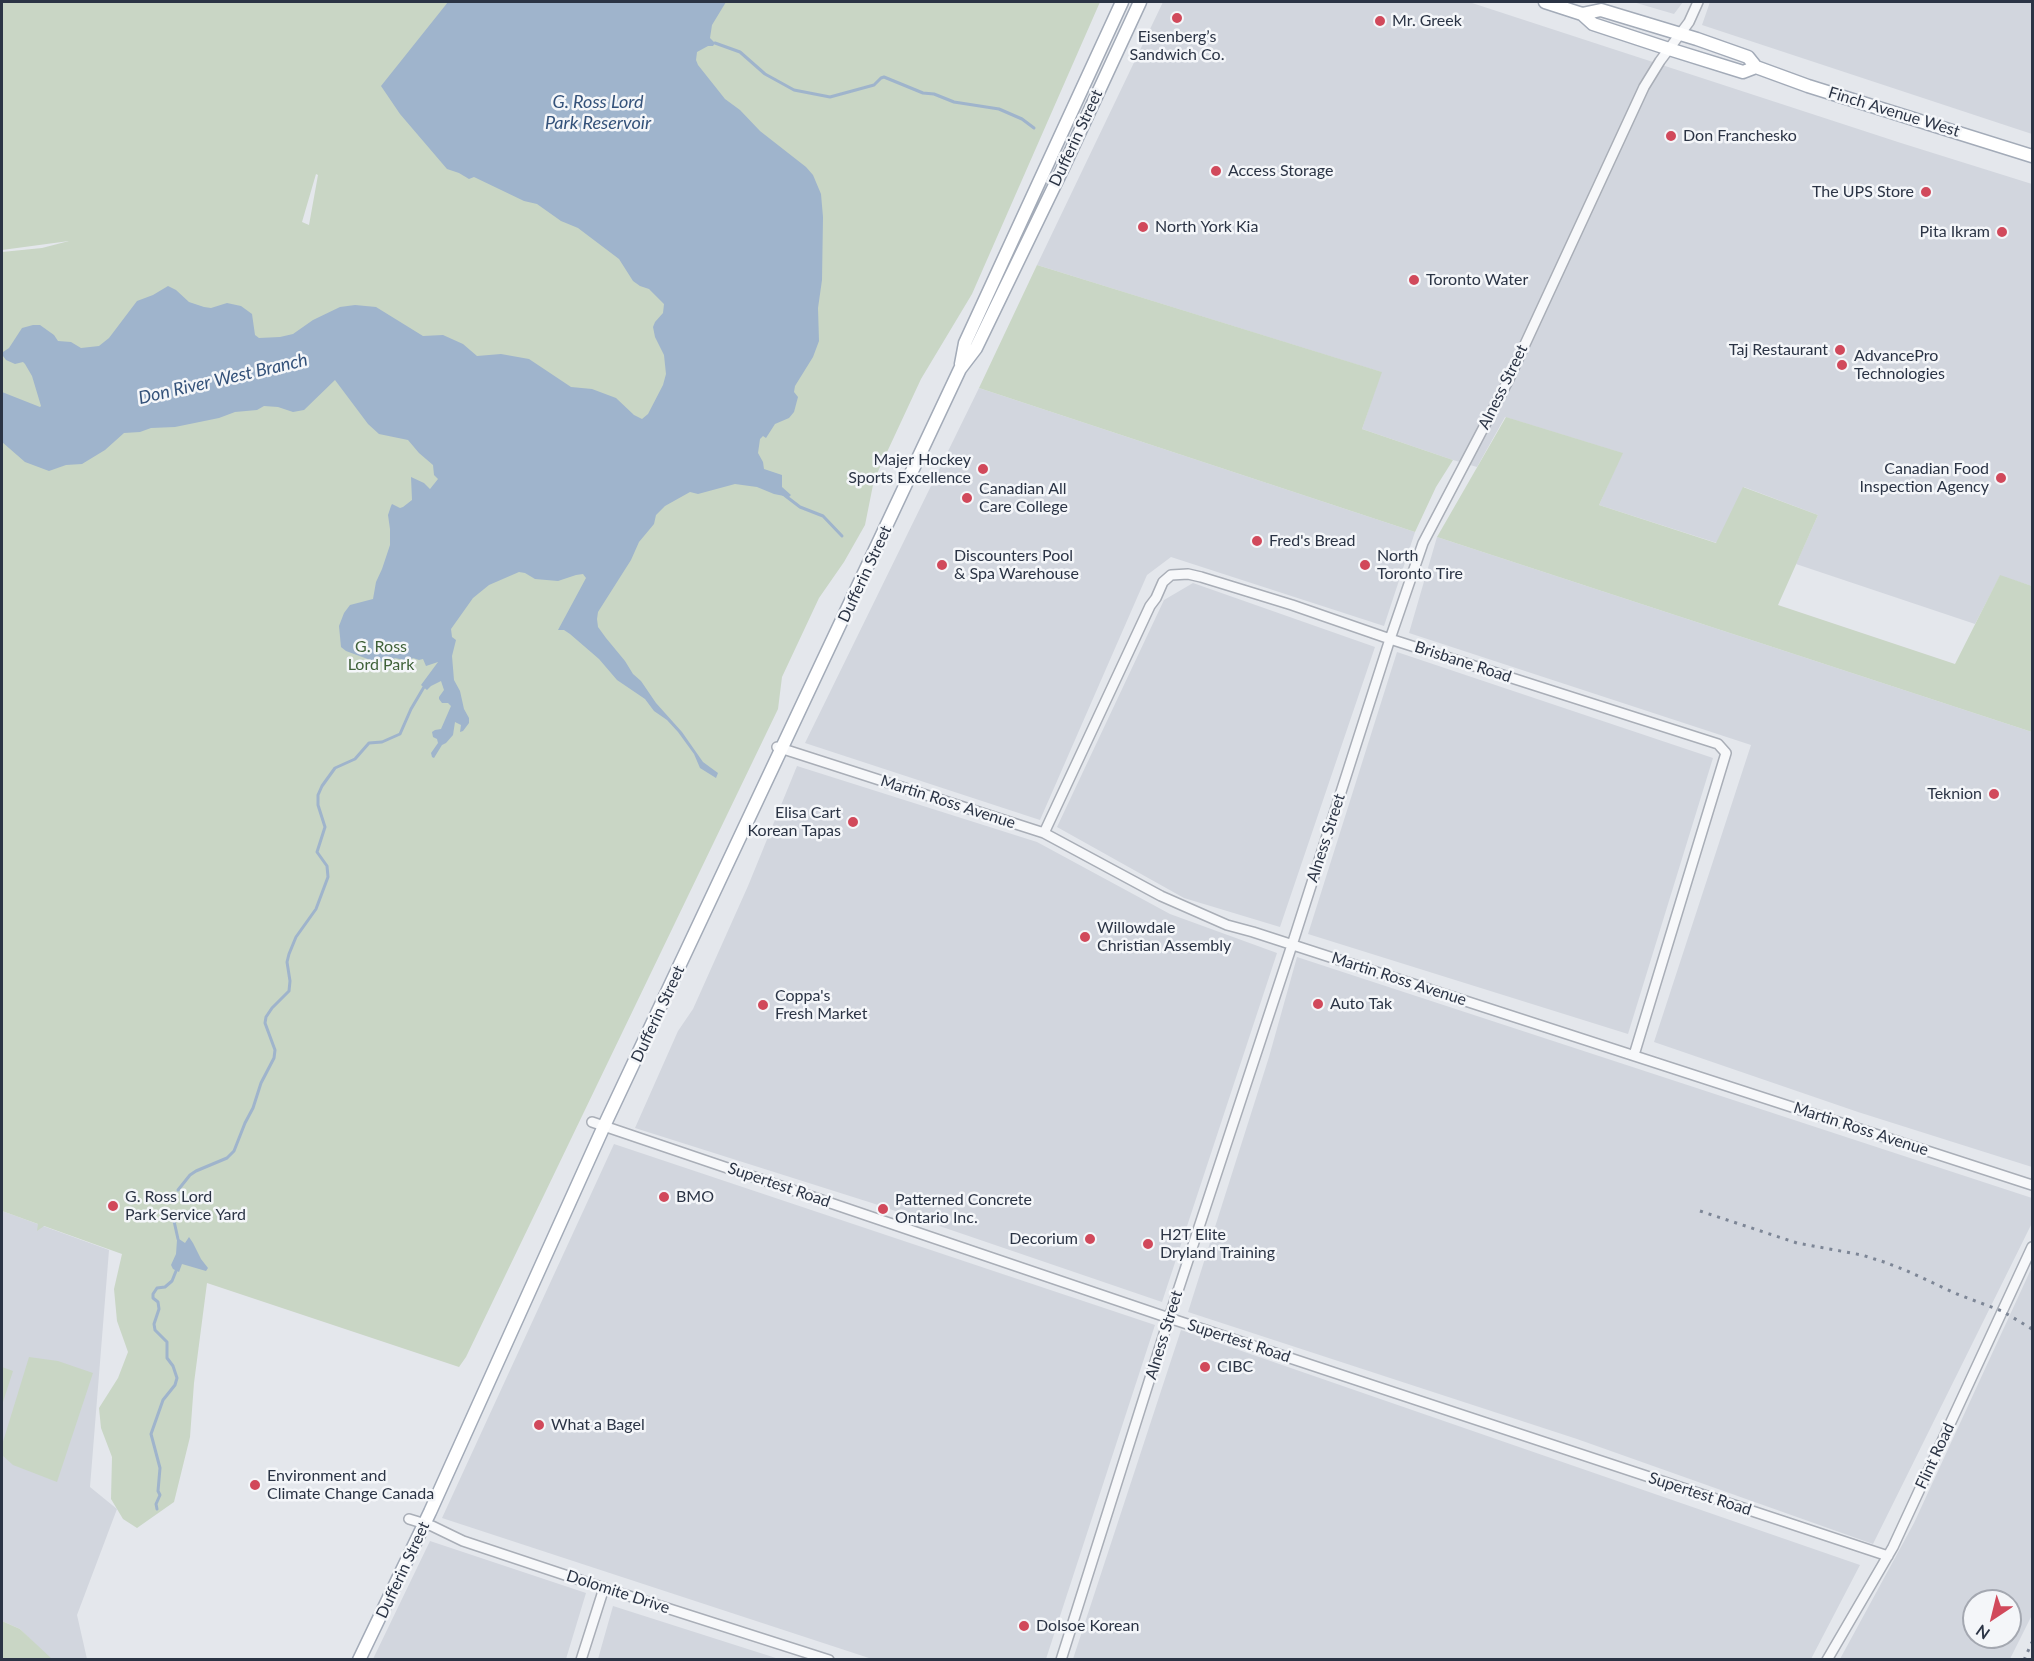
<!DOCTYPE html>
<meta charset="utf-8">
<style>
body{margin:0}
#map{position:relative;width:2034px;height:1661px;overflow:hidden;background:#e4e7ec;font-family:Lato,sans-serif}
canvas{display:block}
.frame{position:absolute;inset:0;border:3px solid #2b3445;pointer-events:none}
.north{position:absolute;left:1962px;top:1589px;width:60px;height:60px;box-sizing:border-box;background:#f4f6f9;border:2px solid #a4a8b1;border-radius:50%;rotate:215deg;font-size:16px;font-weight:700;line-height:24px;text-align:center;color:#2b3445}
.north::after{content:'';display:block;margin:auto;width:21px;height:27px;background:#d1495b;clip-path:polygon(50% 0,100% 100%,50% 72%,0 100%)}
</style>
<div id="map">
<canvas width="2034" height="1661"></canvas>
<div class="frame"></div>
<div class="north">N</div>
</div>
<script>
const ctx = document.querySelector('canvas').getContext('2d');
ctx.lineJoin = 'round';
function paint(path, color) {
  ctx.fillStyle = color;
  ctx.fill(path, 'evenodd');
}
function poly(rows) {
  const path = new Path2D();
  for (const r of rows) {
    path.moveTo(r[0], r[1]);
    for (let i = 2; i < r.length; i += 2) path.lineTo(r[i], r[i + 1]);
  }
  return path;
}
function strokePath(path, color, width, dash) {
  ctx.strokeStyle = color;
  ctx.lineWidth = width;
  ctx.lineCap = dash ? 'butt' : 'round';
  ctx.setLineDash(dash || []);
  ctx.stroke(path);
}
function write(font, color, halo, rows, align = 'center') {
  ctx.font = font + ' Lato,sans-serif';
  ctx.lineWidth = 5;
  ctx.setLineDash([]);
  ctx.textBaseline = 'middle';
  ctx.strokeStyle = halo;
  ctx.fillStyle = color;
  for (const [text, x, y, turn = 0] of rows) {
    ctx.save();
    ctx.translate(x, y);
    ctx.rotate((+turn || 0) * Math.PI / 180);
    ctx.textAlign = isNaN(turn) ? turn : align;
    if (halo) ctx.strokeText(text, 0, 0);
    ctx.fillText(text, 0, 0);
    ctx.restore();
  }
}
const built = poly([
 [1163,2,1469,2,1901,143,2032,184,2032,586,2000,576,1975,624,1796,564,1818,515,1744,487,1717,543,1599,505,1622,453,1505,417,1477,467,1453,460,1362,429,1381,372,1037,265],
 [1633,2,1683,2,1674,14],
 [1710,2,2032,2,2032,134,1702,25],
 [979,388,1415,532,1384,626,1171,557,1147,575,1040,820,805,743],
 [1437,537,2032,732,2032,1167,1858,1112,1654,1042,1751,745,1409,633],
 [1193,583,1375,647,1280,927,1184,898,1057,827,1164,600],
 [1397,652,1713,758,1628,1034,1308,934],
 [797,766,1037,842,1170,914,1277,953,1162,1302,872,1203,635,1128,678,1031,693,1009,748,886],
 [1297,957,2032,1198,2032,1223,1873,1544,1577,1439,1188,1312,1269,1057],
 [614,1144,1155,1325,1046,1659,872,1659,442,1518],
 [2,1211,109,1250,90,1487,117,1509,77,1615,87,1659,50,1659,20,1629,2,1621],
 [2032,1267,2032,1615,2010,1659,1840,1659,1914,1523],
 [1974,1601,2010,1601,2010,1637,1974,1637],
 [1181,1330,1860,1565,1811,1659,1073,1659],
 [430,1541,586,1593,566,1659,373,1659],
 [613,1606,779,1659,598,1659]
]);
const green = poly([
 [2,2,1100,2,972,294,921,379,874,480,865,525,844,562,819,598,782,677,778,709,466,1357,459,1367,207,1283,194,1383,190,1437,174,1502,137,1528,123,1519,111,1499,112,1457,101,1428,99,1408,118,1378,128,1352,117,1321,114,1289,122,1254,44,1226,37,1231,38,1224,2,1211,2,252,42,248,69,241,2,250],
 [316,174,318,175,309,225,302,222],
 [1037,265,1382,372,1362,429,1453,460,1436,487,1415,532,979,388],
 [1506,417,1623,453,1599,505,1716,543,1743,487,1818,515,1778,605,1955,664,2000,575,2032,586,2032,732,1437,537],
 [29,1357,58,1361,93,1373,57,1482,13,1465,2,1455,2,1445],
 [2,1367,13,1371,2,1405],
 [2,1621,20,1629,52,1659,2,1659]
]);
const water = poly([
 [448,2,726,2,712,25,710,38,715,43,713,46,708,46,697,52,696,60,698,65,725,99,740,110,760,131,806,167,813,175,821,194,823,217,822,280,818,308,819,341,813,357,795,386,794,392,798,397,794,412,789,418,775,424,766,438,763,436,760,439,758,453,763,462,764,469,782,475,782,487,791,495,789,497,774,494,757,487,735,484,698,494,690,492,665,506,656,515,654,524,639,542,631,560,598,612,597,619,598,627,606,638,625,661,633,674,641,681,656,703,682,732,703,762,718,773,716,778,700,768,694,754,678,732,667,720,654,711,645,699,617,680,599,659,570,634,564,630,558,630,586,578,583,574,576,575,558,581,535,579,525,573,519,572,489,585,473,598,451,629,452,637,456,640,452,656,454,680,460,691,464,709,469,718,469,723,463,731,460,732,461,725,455,722,453,735,446,743,442,745,434,758,432,757,431,753,438,743,437,739,433,737,432,732,435,730,441,729,451,706,448,703,442,703,439,699,439,697,444,690,441,681,431,686,427,690,421,685,438,662,426,666,423,659,419,660,413,658,408,661,395,658,386,662,373,661,346,651,341,647,339,626,344,613,350,605,373,599,376,582,382,569,390,545,390,529,388,515,391,506,392,504,400,508,403,507,412,500,411,477,424,483,430,489,438,479,434,475,433,465,419,453,408,440,379,434,368,424,335,380,304,410,293,412,278,407,264,406,257,410,235,412,219,418,175,427,151,428,140,432,124,433,105,450,82,464,66,465,49,471,25,462,2,442,2,392,40,407,41,406,32,376,25,364,23,362,15,364,6,360,3,356,3,352,9,348,22,328,33,325,40,325,54,335,58,341,71,342,81,348,99,346,109,338,137,301,153,295,168,286,176,290,189,302,204,307,211,308,227,303,241,306,252,314,255,335,259,338,280,337,293,334,313,320,340,307,355,305,376,307,423,336,443,335,463,344,477,356,501,354,529,359,571,387,592,389,616,398,634,415,642,419,648,414,663,385,666,374,664,355,655,337,653,327,655,322,663,313,664,304,649,289,640,286,633,281,619,259,578,228,561,221,537,204,524,201,474,177,469,179,459,173,447,169,400,114,381,86],
 [189,1237,193,1243,201,1259,208,1268,206,1271,182,1264,179,1272,173,1269,171,1265,176,1254,177,1240,179,1239,185,1243]
]);
const stream = poly([
 [715,43,740,52,765,74,794,90,830,97,874,85,881,78,884,77,923,93,934,94,954,102,999,109,1022,119,1034,128],
 [783,494,800,507,823,516,842,536],
 [178,1190,190,1175,196,1171,227,1158,234,1151,245,1123,253,1108,261,1083,274,1058,275,1050,265,1023,266,1017,272,1008,289,991,290,981,287,962,289,954,296,937,316,909,328,877,327,866,317,852,325,827,318,805,318,795,322,786,335,768,355,759,369,743,382,742,400,734,411,709,424,687],
 [172,1212,178,1239],
 [157,1509,156,1504,160,1495,158,1491,160,1468,151,1434,163,1400,175,1385,177,1378,173,1366,167,1358,167,1342,155,1330,154,1324,159,1309,158,1302,153,1298,153,1294,157,1288,165,1287,172,1281,176,1271]
]);
const minor = poly([
 [777,747,1044,833,1161,896,1227,925,1253,932,2032,1185],
 [1044,833,1150,606,1156,598,1163,582,1171,575,1188,574,1201,577,1292,605,1390,639,1718,744,1726,753,1634,1055],
 [592,1122,1169,1318,1888,1556],
 [409,1519,432,1526,463,1541,604,1588,829,1660],
 [581,1660,604,1588],
 [1061,1660,1169,1318,1292,945,1390,639,1423,543,1508,381,1644,87,1660,61,1689,22,1698,2],
 [1827,1660,1893,1547,2032,1247]
]);
const major = poly([
 [1545,2,1582,14,1593,24,1669,49,1743,72,1756,67],
 [1582,14,1601,10,1697,39,1748,57,1756,67,1808,86,2032,156],
 [961,364,965,343,1122,2],
 [359,1660,430,1512,604,1126,960,369,976,348,1064,166,1140,2]
]);
const rail = poly([
 [1700,1211,1797,1243,1862,1255,1884,1262,1905,1270,1957,1294,2002,1311,2032,1329],
 [2024,1660,2032,1642]
]);
const markers = [
 [1177,18,6,"#d1495b"],
 [1380,21,6,"#d1495b"],
 [1671,136,6,"#d1495b"],
 [1216,171,6,"#d1495b"],
 [1926,192,6,"#d1495b"],
 [1143,227,6,"#d1495b"],
 [2002,232,6,"#d1495b"],
 [1414,280,6,"#d1495b"],
 [1840,350,6,"#d1495b"],
 [1842,365,6,"#d1495b"],
 [983,469,6,"#d1495b"],
 [2001,478,6,"#d1495b"],
 [967,498,6,"#d1495b"],
 [1257,541,6,"#d1495b"],
 [942,565,6,"#d1495b"],
 [1365,565,6,"#d1495b"],
 [1994,794,6,"#d1495b"],
 [853,822,6,"#d1495b"],
 [1085,937,6,"#d1495b"],
 [1318,1004,6,"#d1495b"],
 [763,1005,6,"#d1495b"],
 [664,1197,6,"#d1495b"],
 [113,1206,6,"#d1495b"],
 [883,1209,6,"#d1495b"],
 [1090,1239,6,"#d1495b"],
 [1148,1244,6,"#d1495b"],
 [1205,1367,6,"#d1495b"],
 [539,1425,6,"#d1495b"],
 [255,1485,6,"#d1495b"],
 [1024,1626,6,"#d1495b"]
];
const poiNames = [
 ["Mr. Greek",1392,21],
 ["Eisenberg’s",1177,37,"center"],
 ["Sandwich Co.",1177,55,"center"],
 ["Don Franchesko",1683,136],
 ["Access Storage",1228,171],
 ["The UPS Store",1914,192,"right"],
 ["North York Kia",1155,227],
 ["Pita Ikram",1990,232,"right"],
 ["Toronto Water",1426,280],
 ["Taj Restaurant",1828,350,"right"],
 ["AdvancePro",1854,356],
 ["Technologies",1854,374],
 ["Majer Hockey",971,460,"right"],
 ["Sports Excellence",971,478,"right"],
 ["Canadian Food",1989,469,"right"],
 ["Inspection Agency",1989,487,"right"],
 ["Canadian All",979,489],
 ["Care College",979,507],
 ["Fred's Bread",1269,541],
 ["Discounters Pool",954,556],
 ["& Spa Warehouse",954,574],
 ["North",1377,556],
 ["Toronto Tire",1377,574],
 ["Teknion",1982,794,"right"],
 ["Elisa Cart",841,813,"right"],
 ["Korean Tapas",841,831,"right"],
 ["Willowdale",1097,928],
 ["Christian Assembly",1097,946],
 ["Coppa's",775,996],
 ["Fresh Market",775,1014],
 ["Auto Tak",1330,1004],
 ["G. Ross Lord",125,1197],
 ["Park Service Yard",125,1215],
 ["BMO",676,1197],
 ["Patterned Concrete",895,1200],
 ["Ontario Inc.",895,1218],
 ["H2T Elite",1160,1235],
 ["Dryland Training",1160,1253],
 ["Decorium",1078,1239,"right"],
 ["CIBC",1217,1367],
 ["What a Bagel",551,1425],
 ["Environment and",267,1476],
 ["Climate Change Canada",267,1494],
 ["Dolsoe Korean",1036,1626]
];
const streetNames = [
 ["Finch Avenue West",1894,112,17],
 ["Dufferin Street",1076,138,-65],
 ["Alness Street",1503,387,-64],
 ["Dufferin Street",865,574,-65],
 ["Brisbane Road",1463,662,18],
 ["Martin Ross Avenue",948,802,18],
 ["Alness Street",1326,838,-72],
 ["Martin Ross Avenue",1399,979,18],
 ["Dufferin Street",658,1014,-65],
 ["Martin Ross Avenue",1861,1129,18],
 ["Supertest Road",779,1185,19],
 ["Alness Street",1164,1335,-73],
 ["Supertest Road",1239,1341,18],
 ["Flint Road",1935,1456,-65],
 ["Supertest Road",1700,1494,18],
 ["Dufferin Street",403,1570,-65],
 ["Dolomite Drive",618,1592,18]
];
const parkNames = [
 ["G. Ross",381,647],
 ["Lord Park",381,665]
];
const waterNames = [
 ["G. Ross Lord",598,102],
 ["Park Reservoir",598,123],
 ["Don River West Branch",223,379,-13]
];
paint(built, '#d2d6de');
paint(green, '#c9d6c5');
paint(water, '#9fb4cc');
strokePath(stream, '#9fb4cc', 3);
strokePath(minor, '#a9aeb7', 12);
strokePath(major, '#a3abb8', 15);
strokePath(minor, '#f7f8fa', 9);
strokePath(major, '#fff', 12);
strokePath(rail, '#7d8696', 3, [3, 6]);
for (const [x, y, r, color] of markers) {
  const dot = new Path2D();
  dot.arc(x, y, r, 0, 2 * Math.PI);
  ctx.fillStyle = color;
  ctx.fill(dot);
  strokePath(dot, '#f4f6f9', 2);
}
write('16px', '#2b3445', '#f4f6f9', poiNames, 'left');
write('16px', '#2b3445', '#f4f6f9', streetNames);
write('16px', '#3f6138', '#f4f6f9', parkNames);
write('italic 18px', '#34527a', '#f4f6f9', waterNames);
</script>
